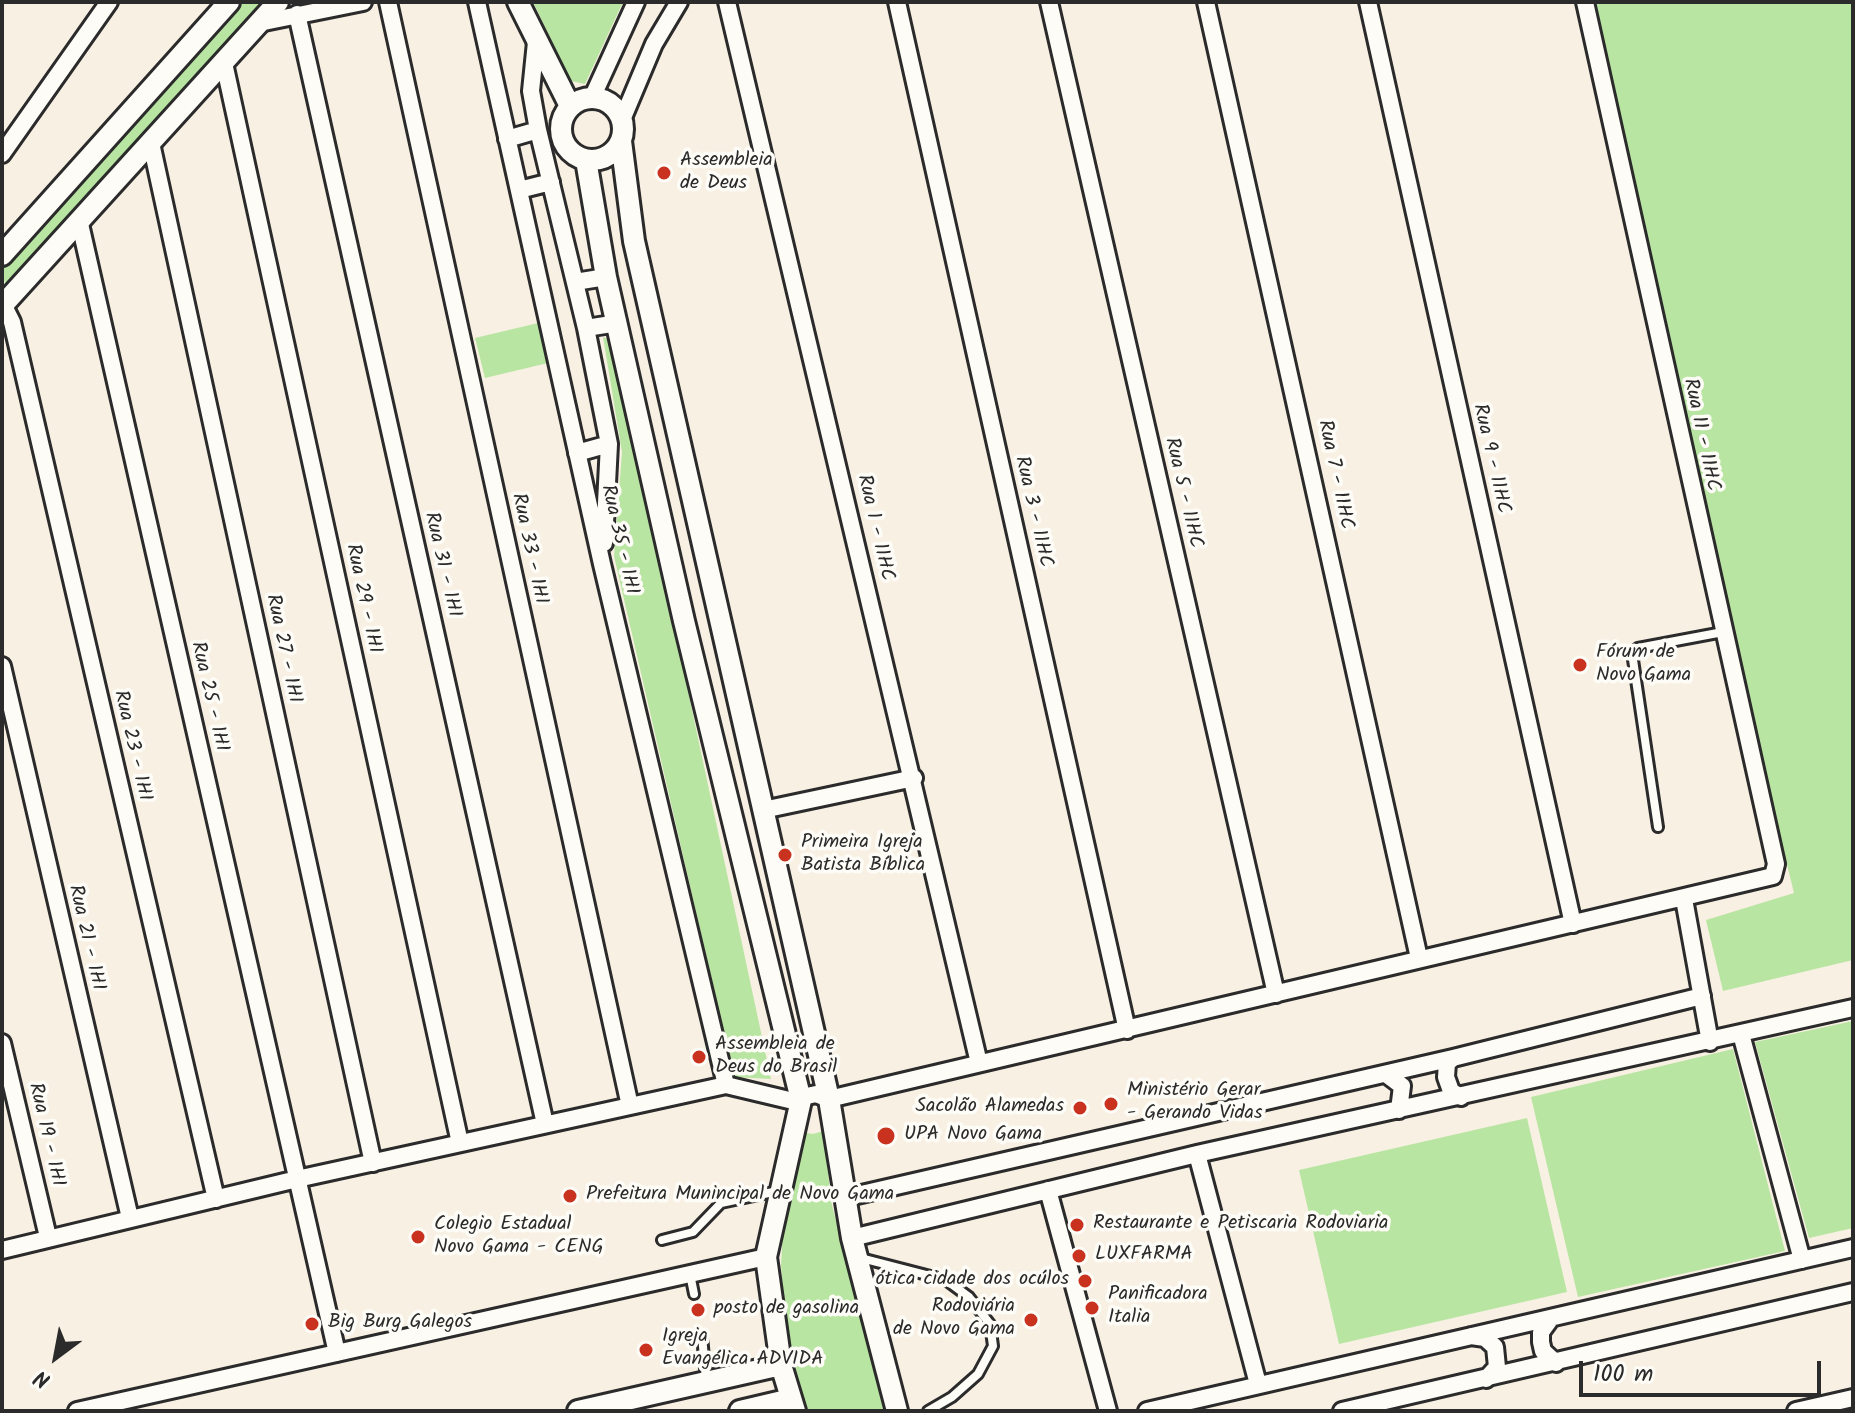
<!DOCTYPE html>
<meta charset="utf-8">
<style>
body{margin:0}
#map{position:relative;width:1855px;height:1413px;overflow:hidden;background:#f9f0e4;font-family:Kalam,sans-serif}
canvas{display:block}
.frame{position:absolute;inset:0;border:4px solid #2b2b2b;pointer-events:none}
.north{position:absolute;left:16px;top:1317px;width:80px;height:80px;-webkit-text-stroke:6px #fdfcf7;paint-order:stroke;rotate:212deg;font-size:22px;font-weight:700;line-height:32px;text-align:center;color:#2b2b2b}
.north::after{content:'';display:block;margin:auto;width:28px;height:36px;background:#2b2b2b;clip-path:polygon(50% 0,100% 100%,50% 72%,0 100%)}
.scale{position:absolute;left:1579px;top:1361px;width:242px;height:36px;box-sizing:border-box;border:4px solid #2b2b2b;border-top:0;padding-left:10px;font-size:24px;line-height:28px;white-space:nowrap;color:#2b2b2b;-webkit-text-stroke:6px #fdfcf7;paint-order:stroke}
</style>
<div id="map">
<canvas width="1855" height="1413"></canvas>
<div class="frame"></div>
<div class="north">N</div>
<div class="scale">100 m</div>
</div>
<script>
const ctx = document.querySelector('canvas').getContext('2d');
ctx.lineJoin = 'round';
function paint(path, color) {
  ctx.fillStyle = color;
  ctx.fill(path, 'evenodd');
}
function poly(rows) {
  const path = new Path2D();
  for (const r of rows) {
    if (r.length === 3) {
      path.moveTo(r[0] + r[2], r[1]);
      path.arc(r[0], r[1], r[2], 0, 2 * Math.PI);
      continue;
    }
    path.moveTo(r[0], r[1]);
    for (let i = 2; i < r.length; i += 2) path.lineTo(r[i], r[i + 1]);
  }
  return path;
}
function strokePath(path, color, width, dash) {
  ctx.strokeStyle = color;
  ctx.lineWidth = width;
  ctx.lineCap = dash ? 'butt' : 'round';
  ctx.setLineDash(dash || []);
  ctx.stroke(path);
}
function write(font, color, halo, rows, align = 'center') {
  ctx.font = font + ' Kalam,sans-serif';
  ctx.lineWidth = 7;
  ctx.setLineDash([]);
  ctx.textBaseline = 'middle';
  ctx.strokeStyle = halo;
  ctx.fillStyle = color;
  for (const [text, x, y, turn = 0] of rows) {
    ctx.save();
    ctx.translate(x, y);
    ctx.rotate((+turn || 0) * Math.PI / 180);
    ctx.textAlign = isNaN(turn) ? turn : align;
    if (halo) ctx.strokeText(text, 0, 0);
    ctx.fillText(text, 0, 0);
    ctx.restore();
  }
}
const green = poly([
 [242,2,269,2,8,286,5,284,2,269],
 [533,2,623,2,585,84,571,81],
 [1574,2,1853,2,1853,960,1723,991,1706,920,1794,893],
 [538,323,548,363,485,378,475,338],
 [603,337,613,341,771,1079,734,1077,614,556,622,452],
 [1853,1021,1853,1228,1809,1238,1755,1042],
 [1733,1049,1785,1251,1578,1297,1531,1097],
 [1527,1118,1567,1292,1339,1344,1299,1170],
 [824,1131,831,1201,884,1411,803,1411,788,1349,781,1266,785,1191,801,1132,813,1134]
]);
const service = poly([
 [1658,827,1632,653,1638,648,1723,632],
 [662,1240,693,1232,721,1203,778,1191],
 [857,1257,946,1280,969,1297,990,1324,993,1346,978,1374,952,1397,928,1411],
 [690,1274,694,1294],
 [702,1336,706,1379]
]);
const minor = poly([
 [388,2,630,1106],
 [477,2,602,564,726,1085],
 [727,2,979,1063],
 [897,2,1127,1030],
 [1049,2,1276,994],
 [1206,2,1419,958],
 [1368,2,1573,924],
 [297,14,545,1124],
 [259,23,363,2],
 [536,42,531,91,538,130,586,328,609,444,604,543],
 [224,63,460,1143],
 [592,98,636,2],
 [622,120,654,44,679,2],
 [507,139,538,130],
 [151,143,373,1163],
 [2,154,109,2],
 [519,190,551,182],
 [80,224,337,1353],
 [575,282,606,277],
 [2,302,12,322,216,1199],
 [586,328,618,323],
 [577,453,609,444],
 [2,666,130,1218],
 [763,810,914,778],
 [1684,899,1710,1042],
 [1741,1034,1802,1260],
 [2,1043,48,1237],
 [1453,1058,1447,1063,1446,1077,1451,1091,1461,1097],
 [1386,1074,1402,1086,1399,1110],
 [1197,1154,1258,1384],
 [1048,1190,1108,1411],
 [844,1198,1453,1058,1702,996],
 [852,1238,1197,1154,1853,1008],
 [2,1250,297,1179,726,1085,789,1100,816,1094,829,1099,1773,876,1776,864,1585,2],
 [1549,1321,1541,1332,1541,1342,1543,1351,1556,1363],
 [1471,1336,1485,1338,1495,1347,1497,1367,1486,1379],
 [77,1411,766,1257],
 [1147,1411,1853,1248],
 [1342,1411,1853,1292],
 [1796,1411,1853,1398]
]);
const tertiary = poly([
 [518,2,570,106],
 [592,129,31],
 [621,141,634,241,829,1099,852,1238,897,1411],
 [586,160,606,277,684,621,801,1100,766,1257,781,1365,795,1411],
 [2,255,229,2],
 [2,306,278,2],
 [578,1411,781,1365],
 [740,1411,791,1399]
]);
const markers = [
 [664,173,8,"#c8321e"],
 [1580,665,8,"#c8321e"],
 [785,855,8,"#c8321e"],
 [699,1057,8,"#c8321e"],
 [1111,1104,8,"#c8321e"],
 [1080,1108,8,"#c8321e"],
 [886,1136,10,"#c8321e"],
 [570,1196,8,"#c8321e"],
 [1077,1225,8,"#c8321e"],
 [418,1237,8,"#c8321e"],
 [1079,1256,8,"#c8321e"],
 [1085,1281,8,"#c8321e"],
 [1092,1308,8,"#c8321e"],
 [698,1310,8,"#c8321e"],
 [1031,1320,8,"#c8321e"],
 [312,1324,8,"#c8321e"],
 [646,1350,8,"#c8321e"]
];
const poiNames = [
 ["Assembleia",680,162],
 ["de Deus",680,185],
 ["Fórum de",1596,654],
 ["Novo Gama",1596,677],
 ["Primeira Igreja",801,844],
 ["Batista Bíblica",801,867],
 ["Assembleia de",715,1046],
 ["Deus do Brasil",715,1069],
 ["Ministério Gerar",1127,1092],
 ["- Gerando Vidas",1127,1115],
 ["Sacolão Alamedas",1064,1108,"right"],
 ["UPA Novo Gama",904,1136],
 ["Prefeitura Munincipal de Novo Gama",586,1196],
 ["Restaurante e Petiscaria Rodoviaria",1093,1225],
 ["Colegio Estadual",434,1226],
 ["Novo Gama - CENG",434,1249],
 ["LUXFARMA",1095,1256],
 ["ótica cidade dos ocúlos",1069,1281,"right"],
 ["Panificadora",1108,1296],
 ["Italia",1108,1319],
 ["Rodoviária",1015,1308,"right"],
 ["de Novo Gama",1015,1331,"right"],
 ["posto de gasolina",714,1310],
 ["Big Burg Galegos",328,1324],
 ["Igreja",662,1338],
 ["Evangélica ADVIDA",662,1361]
];
const streetNames = [
 ["Rua 11 - 11HC",1700,435,78],
 ["Rua 9 - 11HC",1490,459,77],
 ["Rua 7 - 11HC",1334,475,78],
 ["Rua 5 - 11HC",1182,493,77],
 ["Rua 3 - 11HC",1032,512,77],
 ["Rua 1 - 11HC",874,528,77],
 ["Rua 35 - 1HI",618,540,77],
 ["Rua 33 - 1HI",528,549,78],
 ["Rua 31 - 1HI",441,565,77],
 ["Rua 29 - 1HI",362,599,78],
 ["Rua 27 - 1HI",282,649,78],
 ["Rua 25 - 1HI",208,697,77],
 ["Rua 23 - 1HI",131,746,77],
 ["Rua 21 - 1HI",85,938,77],
 ["Rua 19 - 1HI",45,1135,77]
];
paint(green, '#b9e5a2');
strokePath(service, '#2b2b2b', 14);
strokePath(minor, '#2b2b2b', 22);
strokePath(tertiary, '#2b2b2b', 26);
strokePath(service, '#fdfcf7', 8);
strokePath(minor, '#fdfcf7', 16);
strokePath(tertiary, '#fdfcf7', 20);
for (const [x, y, r, color] of markers) {
  const dot = new Path2D();
  dot.arc(x, y, r, 0, 2 * Math.PI);
  ctx.fillStyle = color;
  ctx.fill(dot);
  strokePath(dot, '#fdfcf7', 3);
}
write('20px', '#2b2b2b', '#fdfcf7', poiNames, 'left');
write('20px', '#2b2b2b', '#fdfcf7', streetNames);
</script>
